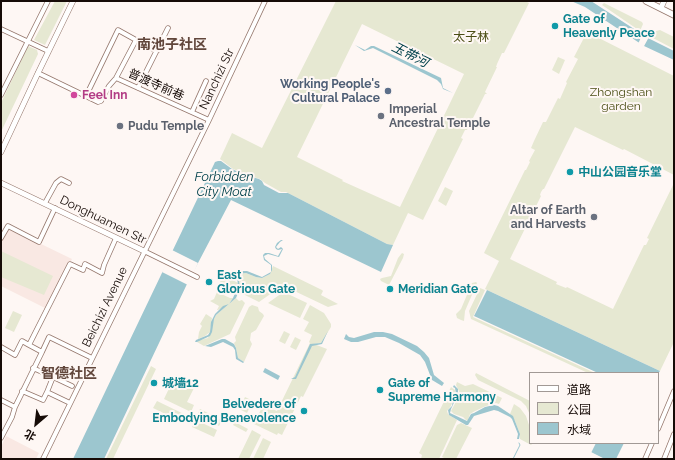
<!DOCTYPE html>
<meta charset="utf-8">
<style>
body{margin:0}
#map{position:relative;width:675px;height:460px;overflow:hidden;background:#fef7f4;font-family:Raleway,"Noto Sans SC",sans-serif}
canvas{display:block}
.frame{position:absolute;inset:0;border:2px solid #160b07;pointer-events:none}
.legend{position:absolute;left:529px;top:372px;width:130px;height:72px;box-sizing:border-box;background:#fef7f4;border:1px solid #a19995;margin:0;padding:5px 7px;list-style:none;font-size:12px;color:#160b07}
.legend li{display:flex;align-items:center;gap:8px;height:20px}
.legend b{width:20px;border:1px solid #a19995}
.north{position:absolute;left:16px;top:404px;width:40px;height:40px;-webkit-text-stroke:3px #fef7f4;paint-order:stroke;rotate:208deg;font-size:11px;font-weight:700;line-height:16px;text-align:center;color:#160b07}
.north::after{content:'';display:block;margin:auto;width:14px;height:18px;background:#160b07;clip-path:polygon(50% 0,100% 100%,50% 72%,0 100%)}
</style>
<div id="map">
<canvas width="675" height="460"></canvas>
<div class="frame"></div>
<ul class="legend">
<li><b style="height:5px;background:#fff"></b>道路</li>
<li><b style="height:11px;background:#e6e8d2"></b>公园</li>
<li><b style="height:11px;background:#9cc6cf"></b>水域</li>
</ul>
<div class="north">北</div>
</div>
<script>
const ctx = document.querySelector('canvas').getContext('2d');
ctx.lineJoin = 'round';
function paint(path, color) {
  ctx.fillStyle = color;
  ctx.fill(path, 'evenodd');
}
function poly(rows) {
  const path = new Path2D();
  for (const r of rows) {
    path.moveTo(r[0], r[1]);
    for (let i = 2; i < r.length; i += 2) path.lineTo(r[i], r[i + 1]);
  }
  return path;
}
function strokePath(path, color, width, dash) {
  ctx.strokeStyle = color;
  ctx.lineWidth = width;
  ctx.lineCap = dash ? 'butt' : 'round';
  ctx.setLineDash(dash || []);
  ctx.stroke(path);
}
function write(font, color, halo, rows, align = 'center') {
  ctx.font = font + ' Raleway,"Noto Sans SC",sans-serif';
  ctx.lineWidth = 4;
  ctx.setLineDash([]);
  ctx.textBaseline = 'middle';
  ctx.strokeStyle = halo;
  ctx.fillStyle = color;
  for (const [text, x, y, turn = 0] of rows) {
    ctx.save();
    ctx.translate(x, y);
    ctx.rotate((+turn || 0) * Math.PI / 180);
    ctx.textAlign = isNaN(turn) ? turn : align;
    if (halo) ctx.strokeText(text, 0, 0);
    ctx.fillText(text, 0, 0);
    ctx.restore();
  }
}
const built = poly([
 [8,228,72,259,45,308,1,286,1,242],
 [6,436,39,453,36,459,1,459,1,447]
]);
const green = poly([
 [55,1,67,1,45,45,34,40],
 [336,1,525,1,529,3,504,53,502,53,497,64,496,67,497,67,485,92,487,94,485,94,467,130,465,130,461,138,463,139,423,220,408,213,393,245,387,244,286,192,281,192,265,183,260,179,247,175,233,169,220,159,232,133,262,148],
 [362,24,464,74,400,207,342,181,343,180,297,157],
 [604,3,642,22,643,24,640,31,602,5],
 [660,30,674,37,674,49,653,38,656,31],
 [587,32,674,76,674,175,624,149,623,150,575,127,544,189,543,189,541,192,540,195,541,196,510,259,557,282,556,284,566,288,567,287,613,309,644,245,646,245,649,239,647,238,674,183,674,342,660,371,485,289,499,261,484,253,525,170,526,170,530,162,529,161,535,150,531,148,534,141,543,122,546,122,558,98,560,99,567,83,566,82,578,59,574,57],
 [28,46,37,50,38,54,1,132,1,103],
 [558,57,565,60,559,74,552,70],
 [445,187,453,191,446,206,438,201],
 [1,251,53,276,44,295,1,277],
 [402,253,404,254,403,258,389,285,381,281,380,279,382,278,391,276,398,258],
 [273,266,322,290,323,291,321,295,338,304,328,307,286,287,276,290,259,302,239,292,240,288,238,274,246,273,256,277,262,278,270,274],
 [224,275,238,283,236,291,220,282],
 [476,282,477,283,465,311,464,321,461,320,457,318,456,314,461,309,472,283],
 [480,288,485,290,473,317,595,373,588,373,471,319,469,311],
 [217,292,230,298,233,298,229,304,218,310,217,310,219,306,210,301,214,299],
 [282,293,288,294,307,303,300,318,268,303],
 [236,298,239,301,242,300,245,303,230,334,204,346,197,342,200,340,208,338,214,319,216,315],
 [252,305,258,307,259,311,263,314,264,316,256,330,251,333,250,340,252,344,244,362,238,358,236,348,234,343,236,341,235,337,249,307],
 [310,305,324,313,331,324,331,327,321,343,314,344,327,349,303,397,301,396,282,435,278,433,277,435,254,424,263,405,277,411,310,343,309,342,312,335,304,331,309,322,303,319],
 [13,311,22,315,14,332,5,328],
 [206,314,212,318,210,332,205,336,198,339,199,332,202,326,200,324],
 [284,331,290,334,285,344,279,341],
 [295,337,301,340,296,350,290,347],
 [151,366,156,369,113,459,106,459],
 [476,373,530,401,530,415,526,406,521,401,478,380,475,375],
 [174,378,194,388,187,402,194,405,191,412,164,399],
 [457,382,465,386,473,384,502,398,499,404,496,403,486,406,475,411,470,414,468,420,466,420,463,417,454,414,451,411,459,396,459,391,456,385],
 [451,387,455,390,455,394,451,406,447,411,448,414,457,420,439,459,421,459,422,455,419,453],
 [245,397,253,401,247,413,239,409],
 [157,401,188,416,184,423,153,408],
 [514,404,520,408,526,416,530,428,530,443,533,443,531,445,520,439,520,434,515,421,510,414],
 [200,409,222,420,219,426,197,415],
 [196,420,217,430,214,437,192,427],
 [235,422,248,429,246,432,233,425],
 [461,423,472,428,456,459,446,459,442,457,457,425],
 [252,430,261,435,249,459,238,459],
 [263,438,271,442,263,459,253,459]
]);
const water = poly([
 [571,1,591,1,648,38,674,51,674,60,644,46,585,7],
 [355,45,365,50,371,46,374,46,441,78,443,88,453,93,443,89,441,84,437,80,373,48,364,51],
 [218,161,221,161,232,169,245,175,259,179,262,181,264,185,279,193,288,193,387,244,393,245,381,272,231,200,187,284,104,459,73,459,215,162],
 [281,240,283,240,280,242,276,247,278,249,281,247,283,249,279,257,268,254,264,256,265,259,272,265,272,270,270,274,262,278,256,277,246,273,238,274,240,288,236,298,216,315,214,319,212,332,210,336,197,342,195,342,196,340,208,335,210,332,211,322,215,314,223,306,229,304,233,298,238,286,237,276,238,272,243,271,247,271,262,277,271,272,271,265,264,260,263,255,265,253,269,253,278,256,282,249,278,250,276,249,275,247,277,243],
 [487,290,660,371,658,374,658,373,598,373,474,316],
 [328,331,322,344,312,346,296,379,291,379,295,377,310,344,321,343,328,331,334,332],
 [374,332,383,332,392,334,417,346,424,352,429,358,434,375,444,383,442,386,432,380,425,362,420,355,399,343,385,337,376,337,358,342,351,342,344,339,346,334,349,337,354,338],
 [222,339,225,339,234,344,236,348,238,358,244,362,243,363,236,359,235,350,233,347,223,342,211,347,205,346],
 [265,368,280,376,278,380,263,372],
 [454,385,458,389,458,394,451,409,450,413,467,421,471,414,474,413,485,407,494,405,498,406,513,416,520,434,519,439,517,439,518,434,512,419,510,417,498,411,494,410,474,416,468,425,466,425,449,415,448,410,452,406,453,400,456,394,455,388,453,387],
 [596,443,624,443,616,459,588,459]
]);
const pier = poly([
 [643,33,649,37,643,48,638,44],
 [172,250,198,263,188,285,162,272],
 [589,452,591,452,605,459,586,459]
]);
const stream = poly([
 [513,459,520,445,519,443]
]);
const minor = poly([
 [1,29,48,51],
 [38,73,98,102,101,101,109,86,116,78,136,40,157,51],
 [116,78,209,120],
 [138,88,168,28],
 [1,95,48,1],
 [86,96,118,30,136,40],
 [192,112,206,81],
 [45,203,56,183,61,179,69,183],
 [1,238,8,226,39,242,55,208],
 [144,251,197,277],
 [1,347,15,355,22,341,29,345],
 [42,352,49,337,92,358],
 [33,368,53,377,47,392],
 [53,377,72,386],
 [22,391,43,400,47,392,70,403],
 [1,400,15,407],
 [658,429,674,391],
 [1,438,12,417,15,407,42,352,29,345,70,264,83,270,85,264,102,273,104,265,116,238],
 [43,459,209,120,265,1],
 [645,459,652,443],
 [664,459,674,434]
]);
const major = poly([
 [661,8,664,1],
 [1,152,38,73,73,1],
 [1,183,144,251]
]);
const highway = poly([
 [646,1,674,15]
]);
const markers = [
 [555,26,4,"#0f9aa8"],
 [388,91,4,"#5c6f8a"],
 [74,95,4,"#d1479c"],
 [381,116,4,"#6b7280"],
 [120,126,4,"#6b7280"],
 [570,172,4,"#0f9aa8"],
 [594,217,4,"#6b7280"],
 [209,282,4,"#0f9aa8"],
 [390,289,4,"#0f9aa8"],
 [154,383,4,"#0f9aa8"],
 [380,390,4,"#0f9aa8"],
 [304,411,4,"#0f9aa8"]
];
const cultureNames = [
 ["Gate of",563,19],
 ["Heavenly Peace",563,33],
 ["中山公园音乐堂",578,172],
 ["East",217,275],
 ["Glorious Gate",217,289],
 ["Meridian Gate",398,289],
 ["城墙12",162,383],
 ["Gate of",388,383],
 ["Supreme Harmony",388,397],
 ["Belvedere of",296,404,"right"],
 ["Embodying Benevolence",296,418,"right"]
];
const parkNames = [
 ["太子林",471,37],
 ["Zhongshan",621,92],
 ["garden",621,106]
];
const streetNames = [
 ["Nanchizi Str",217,79,-65],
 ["普渡寺前巷",156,85,24],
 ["Donghuamen Str",103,220,26],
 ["Beichizi Avenue",105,307,-64]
];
const serviceNames = [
 ["Working People's",380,84],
 ["Cultural Palace",380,98]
];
const hotelNames = [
 ["Feel Inn",82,95]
];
const worshipNames = [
 ["Imperial",389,109],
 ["Ancestral Temple",389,123],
 ["Pudu Temple",128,126],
 ["Altar of Earth",586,210,"right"],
 ["and Harvests",586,224,"right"]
];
const waterNames = [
 ["玉带河",410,55,27],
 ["Forbidden",224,177],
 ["City Moat",224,192]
];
const quarterNames = [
 ["南池子社区",172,45],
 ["智德社区",69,374]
];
paint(built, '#f9e8e3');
paint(green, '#e6e8d2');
paint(water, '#9cc6cf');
paint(pier, '#fef7f4');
strokePath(stream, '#9cc6cf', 1);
strokePath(minor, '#95776c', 5.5);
strokePath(major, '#95776c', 6);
strokePath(highway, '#95776c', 7);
strokePath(minor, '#fff', 4);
strokePath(major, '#fff', 5);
strokePath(highway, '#fff', 5.5);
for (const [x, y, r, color] of markers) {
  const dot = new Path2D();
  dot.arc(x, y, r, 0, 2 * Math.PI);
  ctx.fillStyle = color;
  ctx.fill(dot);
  strokePath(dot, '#fef7f4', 1.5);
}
write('bold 12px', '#0d838f', '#fef7f4', cultureNames, 'left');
write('12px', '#4b4e15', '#fef7f4', parkNames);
write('12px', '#160b07', '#fef7f4', streetNames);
write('bold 12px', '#4e5e75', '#fef7f4', serviceNames, 'right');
write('bold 12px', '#b23c85', '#fef7f4', hotelNames, 'left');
write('bold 12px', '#5b616d', '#fef7f4', worshipNames, 'left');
write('italic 13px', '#00414b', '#fef7f4', waterNames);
write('bold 14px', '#61463b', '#fef7f4', quarterNames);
</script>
